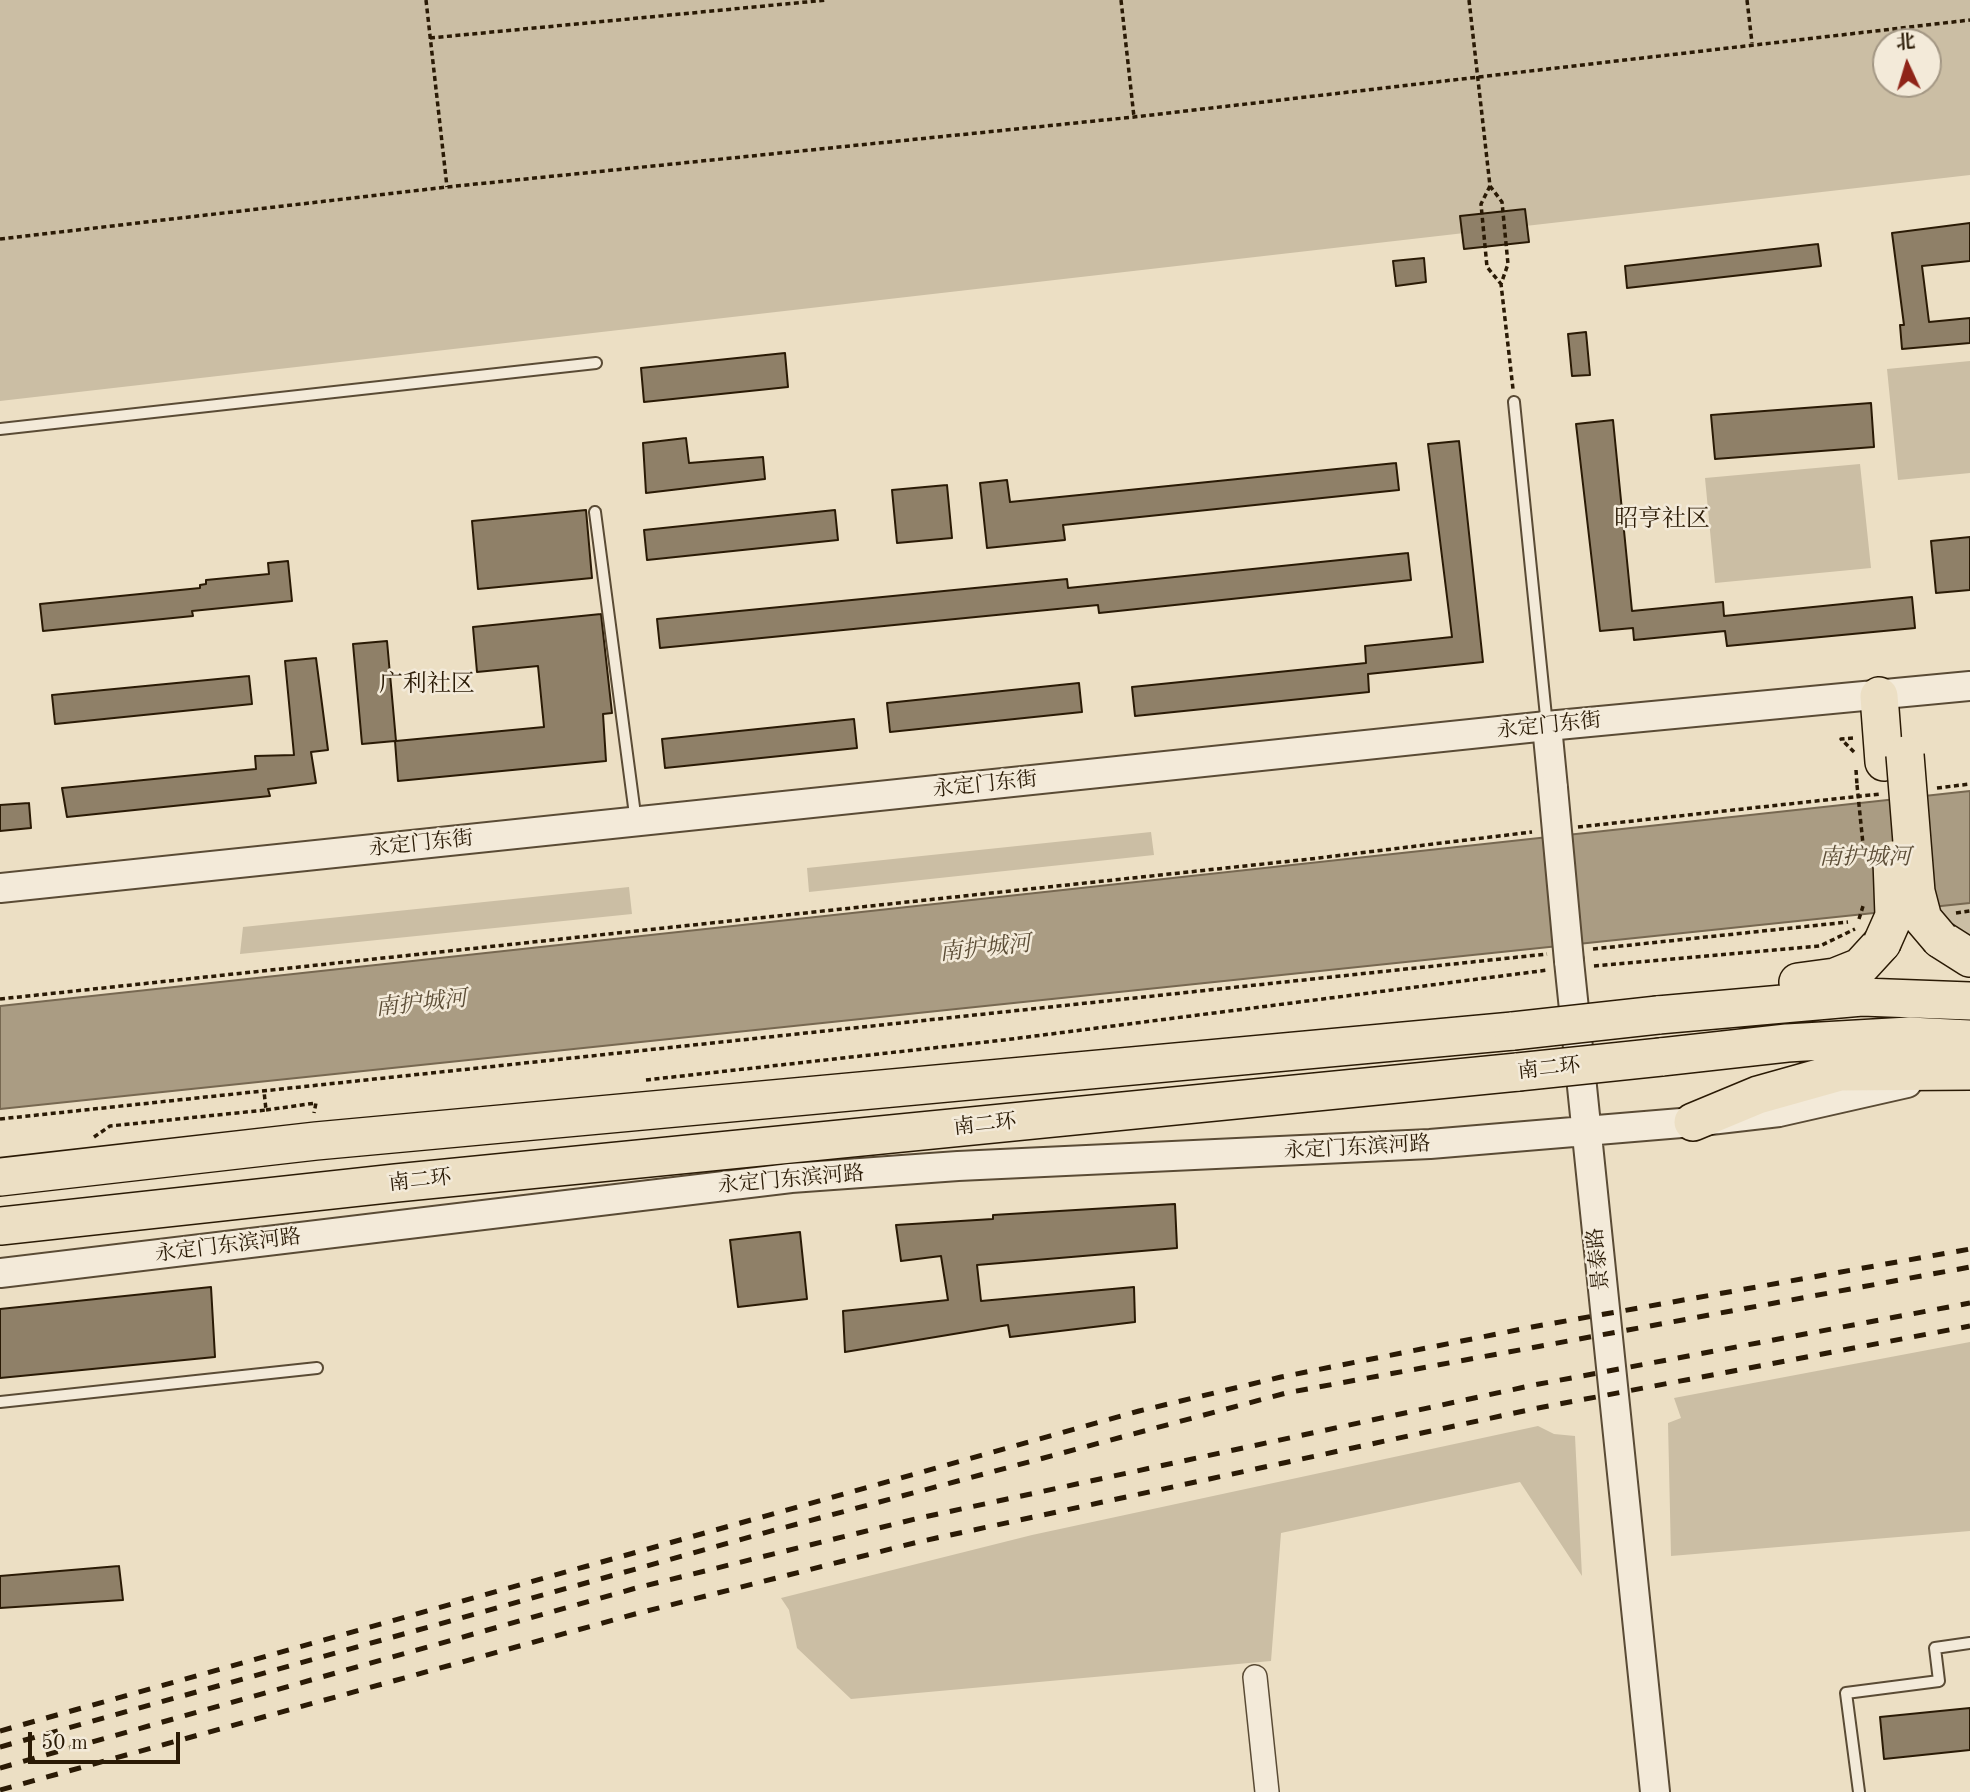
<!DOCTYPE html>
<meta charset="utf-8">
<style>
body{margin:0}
#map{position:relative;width:1970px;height:1792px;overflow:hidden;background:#ecdfc4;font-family:"Old Standard TT","Noto Serif SC",serif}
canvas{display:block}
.north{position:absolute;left:1872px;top:28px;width:70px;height:70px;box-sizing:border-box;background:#f3ead9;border:2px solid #a39784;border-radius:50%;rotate:356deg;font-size:19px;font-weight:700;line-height:28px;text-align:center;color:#2a1a05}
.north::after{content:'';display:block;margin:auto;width:24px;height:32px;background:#8f2418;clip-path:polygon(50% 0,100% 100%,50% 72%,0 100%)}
.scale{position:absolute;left:28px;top:1732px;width:152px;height:32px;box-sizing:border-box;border:4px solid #2a1a05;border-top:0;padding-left:9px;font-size:21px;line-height:24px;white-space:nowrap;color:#2a1a05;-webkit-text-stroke:5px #f3ead9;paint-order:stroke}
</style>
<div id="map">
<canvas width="1970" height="1792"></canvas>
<div class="north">北</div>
<div class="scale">50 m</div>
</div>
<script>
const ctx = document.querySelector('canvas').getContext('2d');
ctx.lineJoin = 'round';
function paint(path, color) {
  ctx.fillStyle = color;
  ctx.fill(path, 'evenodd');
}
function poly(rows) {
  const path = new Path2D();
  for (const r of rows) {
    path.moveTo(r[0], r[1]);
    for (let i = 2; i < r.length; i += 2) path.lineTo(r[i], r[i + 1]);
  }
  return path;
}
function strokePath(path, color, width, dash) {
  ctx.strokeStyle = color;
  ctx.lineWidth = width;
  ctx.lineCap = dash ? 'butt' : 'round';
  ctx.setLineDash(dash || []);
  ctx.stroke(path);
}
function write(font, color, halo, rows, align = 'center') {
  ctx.font = font + ' "Old Standard TT","Noto Serif SC",serif';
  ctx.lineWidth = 5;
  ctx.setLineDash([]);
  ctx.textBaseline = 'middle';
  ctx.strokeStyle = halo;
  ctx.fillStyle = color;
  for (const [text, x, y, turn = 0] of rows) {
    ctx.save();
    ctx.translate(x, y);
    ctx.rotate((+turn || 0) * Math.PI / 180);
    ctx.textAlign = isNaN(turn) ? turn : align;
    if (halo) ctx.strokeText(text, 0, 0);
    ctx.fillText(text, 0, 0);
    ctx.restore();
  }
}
const green = poly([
 [0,0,1970,0,1970,175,0,401],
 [1886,42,1928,42,1928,84,1886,84],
 [1970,361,1970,473,1898,480,1887,369],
 [1860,464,1871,568,1715,583,1705,478],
 [1151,832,1154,855,809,892,807,868],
 [629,887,632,914,240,954,243,927],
 [1970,903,1970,940,1936,907],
 [1970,1342,1970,1531,1671,1556,1668,1423,1681,1418,1674,1398],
 [1538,1426,1554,1434,1575,1436,1582,1576,1520,1482,1281,1533,1271,1661,851,1699,797,1648,789,1610,781,1598,1032,1535]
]);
const water = poly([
 [1970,791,1970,903,0,1109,0,1006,1970,791]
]);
const building = poly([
 [1525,209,1529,242,1464,249,1460,216,1525,209],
 [1970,223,1970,261,1922,266,1929,322,1970,318,1970,343,1902,349,1900,325,1904,325,1892,233,1970,223],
 [1818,244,1821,266,1627,288,1625,266,1818,244],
 [1424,258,1426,282,1396,286,1393,261,1424,258],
 [1586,332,1590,375,1572,376,1568,334,1586,332],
 [785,353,788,387,644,402,641,368,785,353],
 [1871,403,1874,447,1715,459,1711,415,1871,403],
 [1613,420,1632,611,1723,602,1724,616,1912,597,1915,628,1727,646,1725,631,1634,640,1633,628,1600,631,1576,424,1613,420],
 [686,438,689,463,763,457,765,479,646,493,643,443,686,438],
 [1459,441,1483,662,1368,674,1369,692,1135,716,1132,687,1366,663,1365,646,1452,637,1428,444,1459,441],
 [1396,463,1399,490,1063,525,1065,540,987,548,980,483,1007,480,1010,502,1396,463],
 [947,485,952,538,897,543,892,490,947,485],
 [586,510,592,578,478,589,472,521,586,510],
 [835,510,838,540,647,560,644,530,835,510],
 [1970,537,1970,590,1936,593,1931,541,1970,537],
 [1408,553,1411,580,1099,613,1098,605,660,648,657,619,1067,579,1068,588,1408,553],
 [288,561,292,601,192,611,193,616,43,631,40,604,200,588,200,585,206,584,206,580,269,574,268,563,288,561],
 [601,614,612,713,603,714,606,761,398,781,395,741,362,744,353,644,387,641,396,741,544,727,538,666,477,672,473,627,601,614],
 [316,658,328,750,311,752,316,783,268,789,270,796,67,817,62,788,256,769,255,756,294,755,285,661,316,658],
 [249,676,252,704,55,724,52,695,249,676],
 [1079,683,1082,712,890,732,887,703,1079,683],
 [854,719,857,748,665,768,662,739,854,719],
 [29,803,31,828,0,831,0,805,29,803],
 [1175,1204,1177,1248,977,1265,981,1301,1134,1287,1135,1322,1010,1337,1008,1325,845,1352,843,1311,948,1300,941,1256,901,1261,896,1225,993,1219,993,1215,1175,1204],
 [800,1232,807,1299,738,1307,730,1240,800,1232],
 [211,1287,215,1357,0,1378,0,1309,211,1287],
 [119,1566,123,1600,0,1608,0,1576,119,1566],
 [1970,1708,1970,1750,1884,1759,1880,1717,1970,1708]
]);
const path = poly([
 [426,0,447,187],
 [1121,0,1134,117],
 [1469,0,1490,186,1502,202,1508,264,1501,284,1513,389],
 [1747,0,1752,43],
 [430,38,827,0],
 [1490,186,1481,204,1487,267,1501,284],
 [0,239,447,187,1134,117,1970,20],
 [1853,738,1841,739,1854,752],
 [1856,770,1857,785],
 [1937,788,1970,784],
 [1578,827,1880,794],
 [1956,913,1970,911],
 [1859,919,1864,903],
 [1593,949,1848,922],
 [1594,966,1820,946,1855,929],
 [0,999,1310,859,1532,832],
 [646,1080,1004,1040,1548,970],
 [266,1110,316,1103,314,1113],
 [0,1119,1547,954],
 [94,1137,110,1126,266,1110,264,1091]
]);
const service = poly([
 [1514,402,1547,726],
 [0,429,596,363],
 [595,512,636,822],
 [0,1402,317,1368],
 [1859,1792,1846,1693,1939,1681,1935,1648,1970,1643]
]);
const minor = poly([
 [1255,1677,1267,1792]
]);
const tertiary = poly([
 [1547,726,1553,788],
 [0,888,1547,726,1970,686],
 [1569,961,1655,1792],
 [0,1273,791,1178,958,1166,1430,1144,1693,1122,1779,1112,1907,1083]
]);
const trunk = poly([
 [1879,696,1884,762],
 [1940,939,1970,958],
 [1798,982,1835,977,1860,967,1882,943],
 [1658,1015,1862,997,1970,1001],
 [1661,1057,1787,1043,1909,1036,1970,1039],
 [1693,1122,1758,1095,1840,1072,1970,1071],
 [0,1177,316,1141,1513,1031],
 [0,1226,396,1183,1518,1072]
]);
const rail = poly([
 [0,1731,1139,1411,1281,1377,1532,1327,1970,1249],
 [0,1747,775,1530,1286,1393,1970,1267],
 [0,1768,636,1588,915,1519,1534,1385,1970,1303],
 [0,1790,635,1614,918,1542,1533,1409,1970,1326]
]);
const pathBridge = poly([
 [1857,785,1864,854]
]);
const tertiaryBridge = poly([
 [1553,788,1569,961]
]);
const trunkBridge = poly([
 [1905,755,1916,892,1923,919,1940,939],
 [1882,943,1894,916,1892,860],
 [1513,1031,1658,1015],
 [1518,1072,1661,1057]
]);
const streetNames = [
 ["永定门东街",1549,726,-6],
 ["永定门东街",985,785,-6],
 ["永定门东街",421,844,-6],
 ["南二环",1549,1069,-6],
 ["南二环",985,1125,-6],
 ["永定门东滨河路",1357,1148,-3],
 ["永定门东滨河路",791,1180,-5],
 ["南二环",420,1181,-6],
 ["永定门东滨河路",228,1246,-7],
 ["景泰路",1599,1259,-96]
];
const waterNames = [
 ["南护城河",1865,858],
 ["南护城河",985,949,-6],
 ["南护城河",421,1004,-6]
];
const quarterNames = [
 ["昭亨社区",1662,520],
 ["广利社区",427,685]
];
paint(green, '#cbbea4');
paint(water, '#aa9c83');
strokePath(water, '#776851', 2);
paint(building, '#8f8068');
strokePath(building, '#2a1a05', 2);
strokePath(service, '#5a4b35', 14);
strokePath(minor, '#5a4b35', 26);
strokePath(tertiary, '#5a4b35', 32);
strokePath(trunk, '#2a1a05', 40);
strokePath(path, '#2a1a05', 3.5, [5, 3.5]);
strokePath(service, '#f3ead9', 10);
strokePath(minor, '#f3ead9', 23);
strokePath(tertiary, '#f3ead9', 28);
strokePath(trunk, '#ecdfc4', 37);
strokePath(rail, '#2a1a05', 5, [12, 12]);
strokePath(tertiaryBridge, '#5a4b35', 32, []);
strokePath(trunkBridge, '#2a1a05', 40, []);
strokePath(pathBridge, '#2a1a05', 3.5, [5, 3.5]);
strokePath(tertiaryBridge, '#f3ead9', 28);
strokePath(trunkBridge, '#ecdfc4', 37);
write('21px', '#2a1a05', '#f3ead9', streetNames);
write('italic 23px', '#5d4e37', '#f3ead9', waterNames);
write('24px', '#2a1a05', '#f3ead9', quarterNames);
</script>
